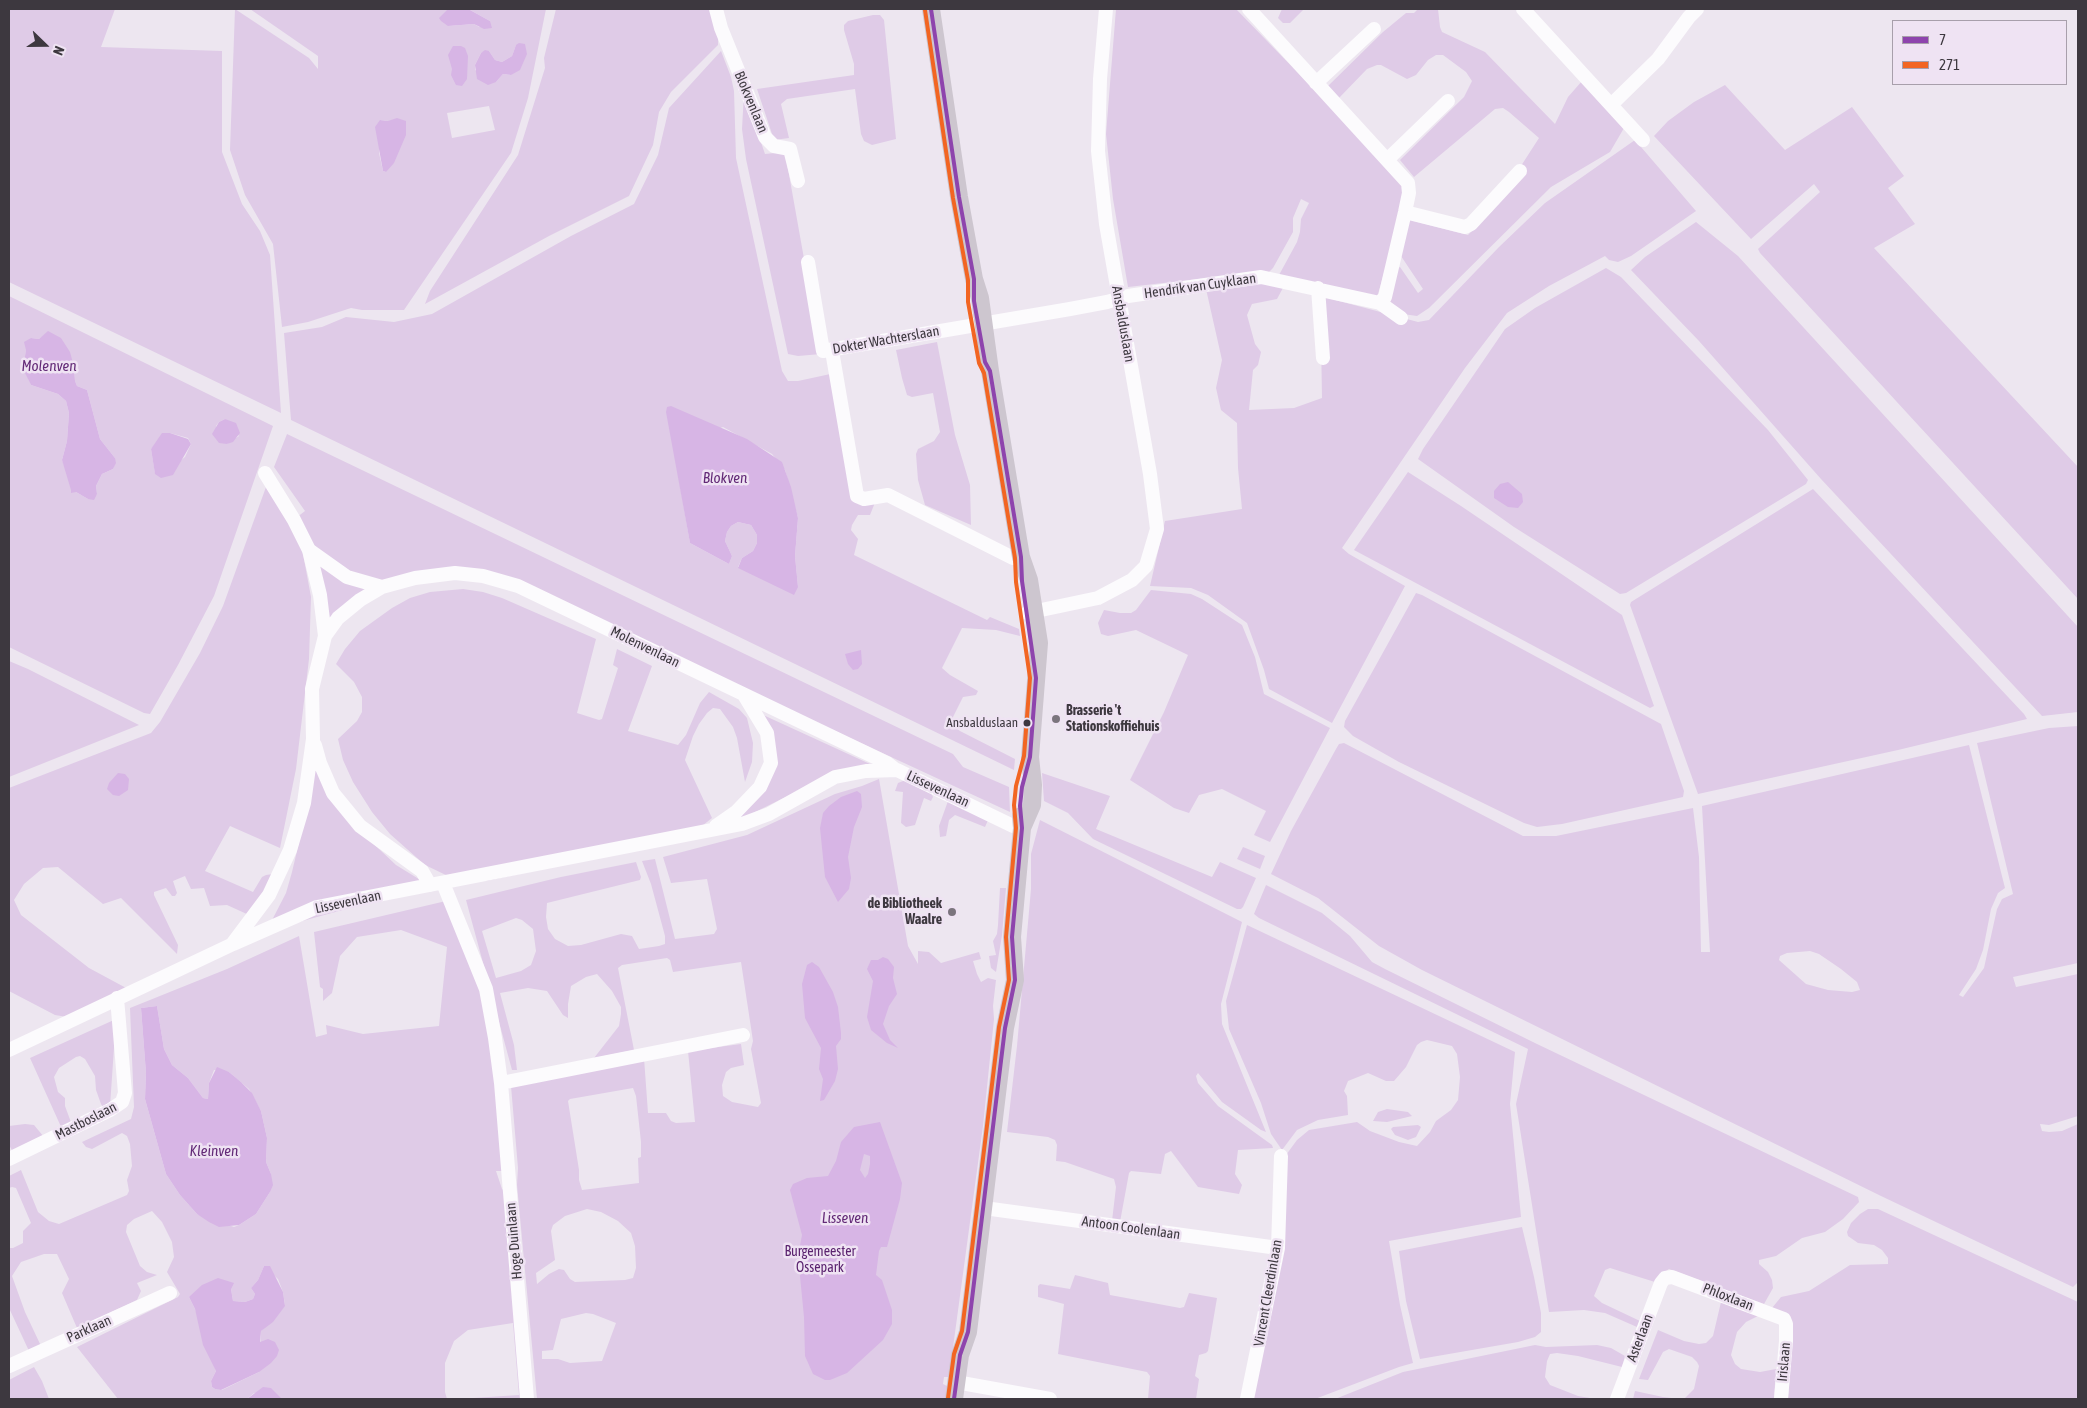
<!DOCTYPE html>
<style>
body{margin:0}
#map{position:relative;width:2087px;height:1408px;overflow:hidden;background:#ede6f0;font-family:"Asap Condensed",sans-serif}
canvas{display:block}
.frame{position:absolute;inset:0;border:10px solid #3d383f;pointer-events:none}
.legend{position:absolute;left:1892px;top:20px;width:175px;height:65px;box-sizing:border-box;background:#efe3f3;border:1px solid #a89fab;margin:0;padding:6px 9px;list-style:none;font-size:15px;color:#3d383f}
.legend li{display:flex;align-items:center;gap:10px;height:25px}
.legend b{width:25px;border:1px solid #a89fab}
.north{position:absolute;left:20px;top:20px;width:50px;height:50px;-webkit-text-stroke:4px #efe3f3;paint-order:stroke;rotate:112deg;font-size:14px;font-weight:700;line-height:20px;text-align:center;color:#3d383f}
.north::after{content:'';display:block;margin:auto;width:18px;height:22px;background:#3d383f;clip-path:polygon(50% 0,100% 100%,50% 72%,0 100%)}
</style>
<div id="map">
<canvas width="2087" height="1408"></canvas>
<div class="frame"></div>
<ul class="legend">
<li><b style="height:6px;background:#8e44ad"></b>7</li>
<li><b style="height:6px;background:#f26522"></b>271</li>
</ul>
<div class="north">N</div>
</div>
<script>
const ctx = document.querySelector('canvas').getContext('2d');
ctx.lineJoin = 'round';
function paint(path, color) {
  ctx.fillStyle = color;
  ctx.fill(path, 'evenodd');
}
function poly(rows) {
  const path = new Path2D();
  for (const r of rows) {
    path.moveTo(r[0], r[1]);
    for (let i = 2; i < r.length; i += 2) path.lineTo(r[i], r[i + 1]);
  }
  return path;
}
function strokePath(path, color, width, dash) {
  ctx.strokeStyle = color;
  ctx.lineWidth = width;
  ctx.lineCap = dash ? 'butt' : 'round';
  ctx.setLineDash(dash || []);
  ctx.stroke(path);
}
function write(font, color, halo, rows, align = 'center') {
  ctx.font = font + ' "Asap Condensed",sans-serif';
  ctx.lineWidth = 5;
  ctx.setLineDash([]);
  ctx.textBaseline = 'middle';
  ctx.strokeStyle = halo;
  ctx.fillStyle = color;
  for (const [text, x, y, turn = 0] of rows) {
    ctx.save();
    ctx.translate(x, y);
    ctx.rotate((+turn || 0) * Math.PI / 180);
    ctx.textAlign = isNaN(turn) ? turn : align;
    if (halo) ctx.strokeText(text, 0, 0);
    ctx.fillText(text, 0, 0);
    ctx.restore();
  }
}
const green = poly([
 [9,9,115,9,101,47,222,51,222,152,242,204,260,231,270,255,281,413,9,282],
 [235,9,309,58,318,69,318,56,250,9,451,9,448,9,448,26,474,24,479,27,490,21,470,10,459,9,546,9,528,98,511,153,404,310,362,310,351,308,308,322,282,327,273,244,245,195,230,150],
 [516,45,511,75,503,74,496,82,475,70,475,65,481,53,489,51,495,60,502,62,512,56],
 [489,106,495,130,452,138,447,113],
 [380,120,388,121,386,172,383,171,379,153],
 [556,9,711,9,718,36,718,45,671,92,659,112,653,145,629,196,549,236,425,304,430,291,518,155,545,68,544,58],
 [1116,9,1236,9,1401,179,1407,193,1378,294,1375,298,1279,275,1297,242,1300,232,1301,219,1309,203,1301,199,1293,218,1293,232,1273,268,1268,273,1261,272,1128,287,1113,199,1106,134],
 [1282,9,1304,9,1290,23,1283,23,1278,18],
 [1418,9,1438,9,1440,27,1442,32,1485,52,1555,124,1568,97,1582,81,1624,128,1610,152,1551,187,1429,308,1417,316,1403,314,1389,305,1396,268,1400,267,1418,293,1423,289,1399,253,1406,219,1468,235,1516,185,1519,169,1539,138,1509,112,1503,108,1495,109,1414,177,1400,160,1464,97,1472,81,1466,72,1443,55,1436,55,1428,60,1416,75,1407,79,1381,65,1377,65,1367,69,1339,98,1328,86,1383,32,1406,13,1414,13],
 [873,15,880,15,884,20,896,139,872,145,864,141,861,134,855,89,787,99,781,104,789,138,774,140,757,89,854,75,854,64,844,30,844,25,848,21],
 [721,51,731,77,734,91,736,158,782,371,788,381,798,381,835,373,854,490,876,500,870,515,858,515,852,525,851,530,858,539,854,555,987,620,990,617,1019,629,1020,636,996,630,962,628,942,668,950,675,978,691,976,695,963,697,950,723,960,731,1015,759,1014,770,291,420,284,333,322,327,346,317,394,322,432,314,571,236,634,204,658,155,669,108],
 [723,427,772,454,785,470,798,518,795,556,798,587,738,567,742,558,753,551,757,543,757,535,751,525,738,522,731,526,727,532,725,541,732,556,729,564,690,543,673,445],
 [1725,85,1785,150,1852,107,1904,176,1888,188,1915,224,1874,248,2078,467,2078,599,1760,253,1758,249,1820,192,1814,184,1751,239,1654,136,1668,121,1694,102],
 [744,93,765,154,785,152,821,354,798,356,788,354,746,159,742,129],
 [1635,140,1696,211,1631,256,1618,262,1609,260,1605,256,1549,286,1507,313,1465,368,1342,548,1349,554,1405,586,1332,723,1269,689,1264,670,1247,623,1208,595,1191,588,1150,586,1165,521,1242,509,1238,468,1237,423,1221,410,1216,388,1222,360,1206,289,1268,282,1284,286,1277,299,1252,304,1247,315,1255,344,1261,352,1258,365,1253,370,1249,410,1294,408,1322,398,1321,338,1324,297,1418,322,1429,320,1499,247,1545,203],
 [1696,222,1738,256,2078,627,2078,712,2042,716,1821,479,1699,341,1631,270,1645,257],
 [1606,268,1621,277,1768,430,1808,480,1806,484,1626,593,1620,594,1514,527,1418,459,1423,449,1505,329,1535,308],
 [9,296,273,426,214,596,178,665,150,714,144,713,9,647],
 [45,335,74,367,75,381,77,386,87,390,100,439,115,458,115,463,113,469,102,474,96,486,97,494,88,499,76,492,62,460,67,441,69,413,66,401,58,394,31,385,24,369,26,350,31,338,39,339],
 [225,419,239,436,227,444,216,426,219,422],
 [170,433,188,438,191,444,185,457,180,461,155,473,151,449],
 [937,342,955,435,970,485,971,525,925,505,918,480,916,454,918,449,934,441,940,432,933,393,912,397,907,395,902,378,896,350],
 [287,434,953,754,963,767,1009,787,1010,812,502,577,367,581,323,555,307,537,296,518,305,511,274,467],
 [1408,472,1461,506,1622,615,1654,706,1650,708,1354,550],
 [266,487,296,534,303,554,311,597,309,659,296,769,280,848,230,826,205,871,253,892,262,877,266,875,273,874,264,896,249,915,227,905,210,906,204,888,191,889,185,876,173,881,177,893,175,896,172,896,166,888,154,892,154,895,178,945,177,954,121,898,103,904,58,867,43,868,24,884,14,900,21,915,89,968,128,989,67,1017,55,1015,9,991,9,788,151,733,160,722,200,653,223,606],
 [1813,489,2024,714,2027,719,1898,750,1698,794,1630,605,1631,602],
 [322,564,366,590,330,622,318,566],
 [463,589,483,592,502,598,596,639,577,713,599,720,602,719,618,668,613,665,617,649,652,666,628,731,678,745,686,735,700,703,709,692,739,709,747,718,753,743,752,762,745,782,737,738,733,727,720,709,713,708,707,713,699,724,693,736,685,760,712,818,702,826,613,854,486,881,448,876,425,865,390,834,372,812,353,782,343,760,338,739,357,721,362,712,362,697,354,682,336,664,345,649,360,631,392,608,410,598,430,592],
 [1151,590,1191,594,1202,599,1242,625,1255,657,1264,694,1330,728,1270,842,1254,835,1266,811,1222,789,1199,795,1189,813,1174,808,1130,780,1164,712,1188,655,1136,630,1108,636,1101,634,1098,623,1104,610,1120,613,1131,613,1136,610],
 [1416,593,1422,595,1661,724,1684,791,1683,797,1562,824,1537,827,1524,823,1399,762,1353,736,1344,727,1345,721],
 [9,661,28,669,139,725,9,777],
 [761,714,870,764,824,778,739,820,736,818,770,778],
 [2078,726,2078,963,2013,977,2016,987,2078,974,2078,1116,2049,1125,2040,1124,2042,1131,2049,1132,2062,1131,2078,1124,2078,1282,2073,1287,1881,1196,1422,970,1379,946,1318,898,1271,874,1291,831,1336,749,1339,744,1344,743,1523,836,1556,836,1693,808,1699,857,1701,952,1710,952,1702,806,1969,745,2005,888,1998,893,1991,909,1983,950,1976,969,1959,995,1963,997,1984,968,1997,909,2002,899,2013,894,1977,743,2049,728],
 [1810,951,1819,954,1841,969,1857,982,1860,990,1852,992,1828,990,1806,984,1779,960,1780,956,1787,953],
 [318,738,320,759,361,832,396,865,435,889,350,908,295,923,270,924,286,893,292,872,310,796],
 [1042,773,1110,796,1096,829,1212,877,1220,862,1256,878,1243,907,1241,909,1237,909,1093,839,1068,813,1044,801],
 [879,779,908,946,918,964,918,951,929,952,941,963,979,952,981,959,973,961,977,974,981,982,988,978,996,980,993,1006,994,1019,983,1126,949,1377,944,1377,943,1384,947,1386,947,1399,537,1399,517,1185,518,1168,511,1086,644,1058,648,1113,666,1113,671,1121,676,1123,695,1122,688,1051,741,1044,744,1065,731,1068,726,1072,722,1085,723,1096,732,1102,758,1107,761,1103,751,1049,753,1041,741,962,673,972,670,960,667,958,622,965,618,968,634,1050,594,1058,619,1026,621,1014,621,1007,612,991,597,974,586,977,571,986,568,1004,568,1018,563,1015,547,991,528,988,500,993,514,1045,517,1070,512,1070,466,900,561,877,636,862,641,877,640,880,547,903,546,917,548,929,555,939,568,946,581,945,621,934,632,936,639,949,659,946,665,944,665,936,651,884,642,861,655,859,675,939,714,934,717,929,707,879,671,883,663,857,747,835,835,794,862,786],
 [516,918,522,920,533,929,536,951,531,965,521,971,496,978,482,931],
 [633,1088,636,1096,641,1142,641,1157,638,1158,639,1183,582,1190,579,1180,579,1170,568,1101,570,1099],
 [587,1209,601,1212,618,1221,631,1233,635,1246,636,1268,633,1278,625,1280,575,1282,570,1279,564,1270,559,1269,549,1274,537,1284,536,1273,555,1260,551,1231,553,1225,565,1216],
 [586,1313,593,1314,616,1323,602,1361,570,1363,558,1359,542,1359,542,1351,553,1350,561,1319],
 [908,779,930,790,933,797,931,801,924,798,915,825,906,827,901,823,903,792,895,791,898,783],
 [948,801,989,818,985,827,955,815,949,820,946,836,940,837,939,826],
 [1040,820,1242,922,1221,1004,1222,1024,1266,1132,1261,1130,1222,1102,1198,1073,1196,1076,1198,1083,1218,1106,1272,1145,1273,1148,1238,1150,1235,1174,1242,1185,1239,1194,1198,1187,1171,1151,1165,1154,1161,1174,1131,1171,1129,1173,1120,1222,1112,1221,1116,1187,1114,1179,1065,1162,1056,1161,1057,1145,1055,1140,1048,1137,1007,1132,1017,1046,1031,889,1031,854],
 [1243,847,1265,856,1260,869,1237,859],
 [1266,885,1322,913,1350,936,1372,962,1385,969,1537,1044,1858,1197,1859,1202,1843,1219,1825,1232,1802,1238,1776,1256,1759,1260,1759,1264,1768,1272,1772,1280,1773,1288,1764,1304,1669,1269,1660,1275,1655,1282,1610,1268,1605,1270,1594,1296,1602,1303,1640,1321,1637,1327,1605,1313,1584,1310,1549,1312,1516,1104,1528,1049,1259,918,1254,914],
 [1000,888,1006,888,1002,935,996,972,991,968,989,956,996,955,993,941,997,934,998,925],
 [446,901,482,994,491,1038,503,1171,496,1171,502,1189,505,1191,523,1399,458,1399,519,1395,513,1323,468,1330,454,1341,445,1363,445,1392,447,1399,282,1399,254,1393,247,1399,118,1399,77,1347,178,1297,180,1294,167,1272,174,1257,172,1242,162,1222,152,1211,134,1219,127,1225,126,1232,140,1266,147,1272,157,1275,137,1283,141,1291,137,1300,77,1328,62,1293,69,1279,57,1254,44,1254,21,1262,12,1276,25,1312,41,1346,29,1351,9,1308,9,1248,13,1248,23,1243,23,1231,31,1223,16,1188,12,1187,9,1188,9,1176,21,1170,38,1212,49,1221,59,1224,127,1195,129,1191,127,1180,132,1166,130,1144,127,1136,122,1133,92,1149,86,1147,82,1142,131,1119,134,1107,130,1008,227,969,299,936,316,1037,327,1034,326,1025,363,1034,439,1026,447,947,401,930,357,937,340,956,332,993,323,1001,323,989,320,987,314,932],
 [157,1006,164,1049,172,1065,188,1078,203,1098,208,1099,209,1083,214,1070,229,1072,249,1089,261,1111,267,1138,266,1162,271,1174,270,1192,256,1214,239,1225,234,1227,197,1214,180,1195,166,1174,145,1099,146,1073,141,1008],
 [264,1266,278,1279,283,1292,285,1305,261,1331,259,1372,222,1390,215,1389,212,1387,211,1381,216,1371,195,1309,189,1297,231,1289,233,1301,245,1302,253,1299,255,1294,251,1288,258,1280],
 [1247,925,1515,1052,1510,1104,1521,1217,1389,1241,1400,1305,1413,1363,1399,1367,1315,1399,1249,1399,1286,1155,1297,1140,1309,1130,1357,1122,1370,1131,1399,1142,1417,1146,1430,1132,1436,1121,1451,1110,1458,1100,1460,1077,1457,1054,1452,1046,1427,1040,1421,1042,1417,1045,1406,1067,1394,1081,1386,1081,1368,1073,1348,1081,1344,1091,1347,1096,1348,1115,1318,1120,1297,1130,1282,1150,1271,1134,1261,1103,1229,1029,1226,1001],
 [116,1019,110,1106,104,1109,101,1104,96,1090,95,1076,85,1059,80,1056,76,1057,59,1068,54,1077,58,1092,65,1098,65,1106,72,1125,62,1129,30,1058],
 [1387,1109,1408,1112,1412,1116,1387,1122,1373,1121,1378,1112],
 [25,1124,34,1125,44,1137,13,1152,9,1145,9,1126],
 [1418,1125,1421,1127,1416,1137,1408,1140,1395,1135,1391,1129,1393,1127],
 [1868,1209,1878,1209,2078,1302,2078,1399,1788,1399,1793,1332,1772,1308,1781,1297,1809,1291,1850,1265,1888,1264,1888,1258,1882,1250,1874,1245,1858,1243,1848,1236,1847,1232,1851,1223,1860,1214],
 [1522,1227,1534,1277,1541,1313,1541,1332,1535,1337,1518,1342,1420,1359,1406,1301,1399,1251],
 [1075,1275,1108,1283,1110,1295,1180,1308,1184,1307,1189,1293,1217,1298,1208,1351,1206,1353,1199,1355,1195,1376,1199,1379,1196,1399,1148,1399,1150,1376,1147,1372,1058,1354,1064,1304,1038,1297,1038,1286,1040,1284,1070,1289],
 [1721,1302,1758,1316,1746,1322,1737,1332,1731,1355,1735,1364,1741,1369,1760,1372,1776,1369,1774,1399,1684,1399,1694,1389,1699,1366,1697,1362,1692,1357,1669,1349,1663,1352,1648,1380,1639,1379,1658,1330,1684,1341,1699,1344,1706,1343,1713,1336],
 [1535,1345,1546,1347,1597,1345,1611,1348,1625,1356,1622,1367,1578,1356,1557,1353,1550,1354,1547,1361,1545,1377,1550,1385,1578,1396,1596,1399,1335,1399,1403,1372],
 [34,1367,42,1381,49,1399,9,1399,9,1380],
 [1635,1391,1663,1397,1680,1399,1633,1399]
]);
const water = poly([
 [448,9,470,10,490,21,492,28,484,29,474,24,448,26,441,21,439,18],
 [519,43,525,44,527,54,520,70,511,75,503,74,496,82,488,85,477,79,475,65,481,53,485,50,489,51,495,60,502,62,512,56,516,45],
 [453,46,461,46,465,48,468,56,467,79,462,86,456,85,451,75,452,69,448,55],
 [397,118,406,121,406,135,394,163,386,172,383,171,375,127,380,120,388,121],
 [48,331,61,338,70,352,74,367,75,381,77,386,87,390,100,439,115,458,116,463,113,469,102,474,96,486,97,494,94,500,88,499,76,492,71,493,71,490,62,460,67,441,69,413,66,401,58,394,31,385,23,369,26,350,24,342,31,338,39,339],
 [671,406,747,439,782,462,791,487,798,518,795,556,798,587,794,595,738,568,742,558,753,551,757,543,757,535,751,525,738,522,731,526,727,532,725,541,732,556,729,564,690,543,666,412,667,407],
 [225,419,236,423,240,433,233,442,227,444,219,443,212,434,219,422],
 [162,433,170,433,188,439,191,444,173,475,161,478,155,474,151,449],
 [1508,482,1522,494,1523,502,1518,508,1508,507,1494,498,1494,491,1500,484],
 [861,650,862,664,858,669,853,670,848,664,845,654],
 [118,773,125,774,129,779,128,790,119,796,113,795,107,789,109,783],
 [857,791,861,794,862,807,854,827,848,857,851,878,849,889,838,902,825,877,820,828,823,813,829,806,841,797],
 [883,957,888,959,894,967,893,978,897,994,889,1006,883,1024,890,1040,898,1048,887,1043,871,1030,867,1017,873,981,867,969,871,960,878,960],
 [812,962,819,967,833,992,838,1007,841,1033,841,1039,836,1046,838,1069,835,1081,824,1100,820,1101,823,1079,819,1069,821,1048,805,1018,802,984,807,965],
 [157,1006,164,1049,172,1065,188,1078,203,1098,208,1099,209,1083,217,1067,229,1072,241,1082,252,1093,261,1111,267,1138,266,1162,271,1174,273,1185,270,1192,256,1214,239,1225,219,1227,209,1222,197,1214,180,1195,166,1174,145,1099,146,1073,141,1008],
 [880,1122,902,1183,900,1199,887,1247,881,1247,879,1251,876,1275,882,1280,892,1310,892,1324,883,1340,847,1373,830,1380,825,1380,813,1374,805,1356,804,1317,798,1256,802,1235,790,1190,793,1184,807,1178,828,1176,836,1161,841,1142,854,1127],
 [864,1154,870,1156,870,1164,868,1174,865,1178,860,1170],
 [264,1266,270,1266,283,1292,285,1306,273,1322,261,1331,260,1342,268,1339,275,1342,279,1350,277,1356,271,1363,259,1372,221,1390,215,1389,212,1387,211,1381,216,1371,203,1345,195,1309,189,1297,202,1285,218,1278,234,1283,231,1289,233,1301,245,1302,253,1299,255,1294,251,1288,258,1280],
 [263,1387,271,1388,282,1399,247,1399]
]);
const minor = poly([
 [716,9,721,28,765,137,774,146,790,149,798,181],
 [1249,9,1408,183,1409,193,1405,212,1385,297,1380,303],
 [1523,9,1643,140],
 [1316,83,1374,29],
 [1611,105,1658,59,1689,17,1697,9],
 [1387,160,1448,101],
 [1405,212,1465,227,1471,224,1520,171],
 [808,262,823,351,1070,309,1107,302,1128,296,1261,277,1380,303,1401,318],
 [1318,288,1323,358],
 [832,351,857,496,864,499,888,495,1013,558,1021,557],
 [309,550,347,577,382,587],
 [1027,613,1098,598,1132,580,1146,566,1157,529,1150,474,1106,224,1098,151,1100,79,1106,9],
 [325,636,338,618,360,600,382,587,415,578,455,573,483,576,518,586,887,763,896,770],
 [315,745,320,763,333,793,360,826,422,871,430,885],
 [716,826,736,812,760,787,771,763,767,733,744,695],
 [443,883,486,989,495,1038,501,1083,527,1399],
 [233,943,269,895,290,850,304,803,313,739,312,689,325,636,320,595,309,550,294,520,265,473],
 [9,1050,233,944,317,907,742,824,769,814,835,777,866,771,897,770,1013,826,1022,828],
 [501,1083,743,1035],
 [9,1159,110,1110,122,1102,125,1093,117,998],
 [984,1208,1278,1248],
 [9,1366,170,1293],
 [956,1382,1050,1399],
 [1247,1399,1278,1248,1281,1156],
 [1617,1399,1661,1283,1665,1278,1672,1277,1784,1319,1786,1324,1786,1341,1781,1399]
]);
const major = poly([
 [931,9,959,197,974,279,980,298,990,371,1021,557,1029,580,1039,643,1030,757,1033,785,1032,805,1022,828],
 [954,1399,960,1355,968,1332,1005,1028,1015,980,1012,937,1022,828,1021,816]
]);
const bus1 = poly([
 [931,9,959,197,974,279,974,301,985,362,990,371,1021,557,1022,581,1036,678,1030,757,1022,787,1020,806,1022,828,1012,937,1015,980,1005,1028,968,1332,960,1355,954,1399]
]);
const bus2 = poly([
 [925,10,953,198,968,280,968,302,979,363,984,373,1015,558,1016,582,1030,678,1024,756,1016,786,1014,805,1016,828,1006,937,1009,980,999,1027,962,1331,954,1354,948,1398]
]);
const markers = [
 [1056,719,5,"#7b757d"],
 [1027,723,4.5,"#3d383f"],
 [952,912,5,"#7b757d"]
];
const busNames = [
 ["Ansbalduslaan",1018,723]
];
const streetNames = [
 ["Blokvenlaan",751,102,67],
 ["Hendrik van Cuyklaan",1200,286,-8],
 ["Ansbalduslaan",1123,324,80],
 ["Dokter Wachterslaan",886,340,-10],
 ["Molenvenlaan",645,647,26],
 ["Lissevenlaan",938,789,25],
 ["Lissevenlaan",348,902,-12],
 ["Mastboslaan",86,1121,-27],
 ["Antoon Coolenlaan",1131,1228,8],
 ["Hoge Duinlaan",514,1241,-95],
 ["Vincent Cleerdinlaan",1268,1293,-80],
 ["Phloxlaan",1728,1297,21],
 ["Parklaan",89,1329,-24],
 ["Asterlaan",1640,1338,-69],
 ["Irislaan",1784,1362,-85]
];
const poiNames = [
 ["Brasserie 't",1066,711],
 ["Stationskoffiehuis",1066,727],
 ["de Bibliotheek",942,904,"right"],
 ["Waalre",942,920,"right"]
];
const parkNames = [
 ["Burgemeester",820,1252],
 ["Ossepark",820,1268]
];
const waterNames = [
 ["Molenven",49,366],
 ["Blokven",725,478],
 ["Kleinven",214,1151],
 ["Lisseven",845,1218]
];
paint(green, '#dfcbe7');
paint(water, '#d7b5e5');
strokePath(minor, '#fcfbfd', 14);
strokePath(major, '#cdc6cf', 18);
strokePath(bus1, '#8e44ad', 4);
strokePath(bus2, '#f26522', 4);
for (const [x, y, r, color] of markers) {
  const dot = new Path2D();
  dot.arc(x, y, r, 0, 2 * Math.PI);
  ctx.fillStyle = color;
  ctx.fill(dot);
  strokePath(dot, '#efe3f3', 2);
}
write('13px', '#3d383f', '#efe3f3', busNames, 'right');
write('14px', '#3d383f', '#efe3f3', streetNames);
write('bold 14px', '#3d383f', '#efe3f3', poiNames, 'left');
write('14px', '#5b236f', '#efe3f3', parkNames);
write('italic 15px', '#632a77', '#efe3f3', waterNames);
</script>
